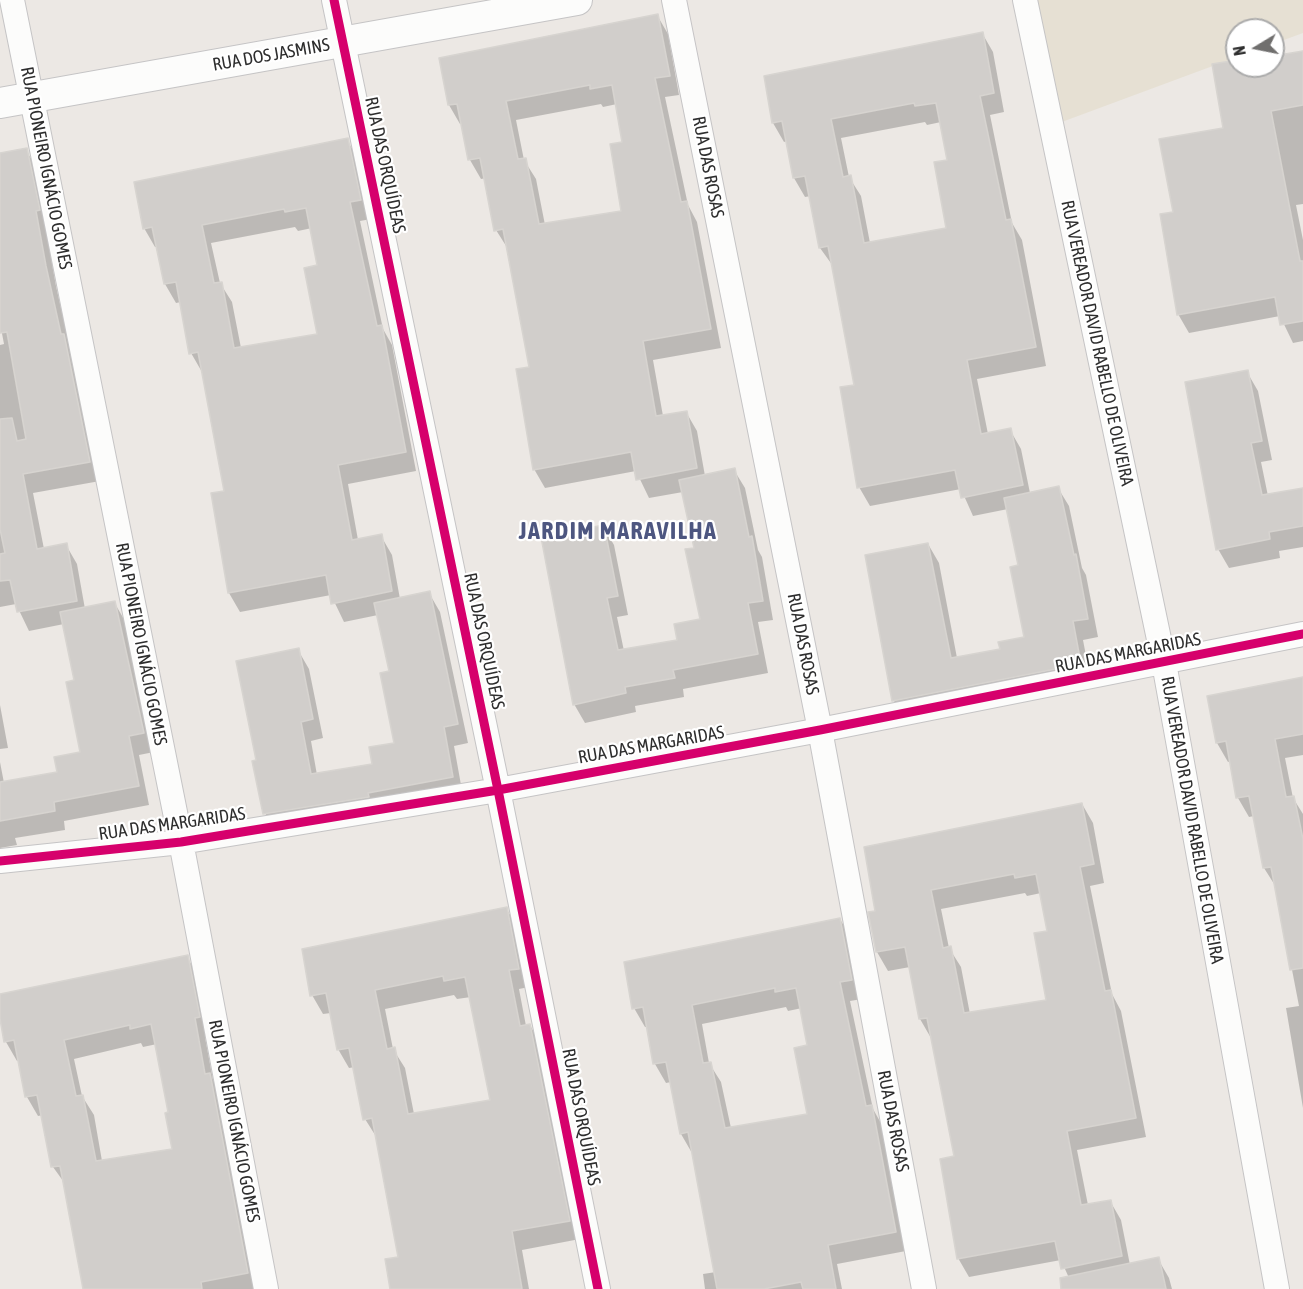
<!DOCTYPE html>
<meta charset="utf-8">
<style>
body{margin:0}
#map{position:relative;width:1303px;height:1289px;overflow:hidden;background:#ece8e4;font-family:"Asap Condensed",sans-serif}
canvas{display:block}
.north{position:absolute;left:1225px;top:18px;width:60px;height:60px;box-sizing:border-box;background:#fff;border:2px solid #ababab;border-radius:50%;rotate:260deg;font-size:16px;font-weight:700;line-height:24px;text-align:center;color:#2e2e2e}
.north::after{content:'';display:block;margin:auto;width:21px;height:27px;background:#706f6e;clip-path:polygon(50% 0,100% 100%,50% 72%,0 100%)}
</style>
<div id="map">
<canvas width="1303" height="1289"></canvas>
<div class="north">N</div>
</div>
<script>
const ctx = document.querySelector('canvas').getContext('2d');
ctx.lineJoin = 'round';
function paint(path, color) {
  ctx.fillStyle = color;
  ctx.fill(path, 'evenodd');
}
function poly(rows) {
  const path = new Path2D();
  for (const r of rows) {
    path.moveTo(r[0], r[1]);
    for (let i = 2; i < r.length; i += 2) path.lineTo(r[i], r[i + 1]);
  }
  return path;
}
function strokePath(path, color, width, dash) {
  ctx.strokeStyle = color;
  ctx.lineWidth = width;
  ctx.lineCap = dash ? 'butt' : 'round';
  ctx.setLineDash(dash || []);
  ctx.stroke(path);
}
function write(font, color, halo, rows, align = 'center') {
  ctx.font = font + ' "Asap Condensed",sans-serif';
  ctx.lineWidth = 4.5;
  ctx.setLineDash([]);
  ctx.textBaseline = 'middle';
  ctx.strokeStyle = halo;
  ctx.fillStyle = color;
  for (const [text, x, y, turn = 0] of rows) {
    ctx.save();
    ctx.translate(x, y);
    ctx.rotate((+turn || 0) * Math.PI / 180);
    ctx.textAlign = isNaN(turn) ? turn : align;
    if (halo) ctx.strokeText(text, 0, 0);
    ctx.fillText(text, 0, 0);
    ctx.restore();
  }
}
const education = poly([
 [1025,0,1303,0,1303,33,1273,44,1273,30,1237,30,1237,57,1051,126]
]);
const shadow = poly([
 [657,15,668,34,679,95,665,97,688,205,697,222,721,348,653,360,663,416,686,412,697,431,705,476,734,470,745,488,758,550,762,557,773,620,758,622,768,673,683,689,684,697,635,706,636,712,585,723,574,704,603,526,614,545,628,615,617,617,624,651,679,641,702,620,696,549,683,492,649,498,636,471,545,488,534,469,531,368,508,249,496,230,486,178,481,179,470,160,462,123,460,124,449,105],
 [601,104,603,107,617,104,623,143,623,212,545,225,536,179,524,160,516,120],
 [982,33,993,52,1004,112,990,115,1012,223,1022,240,1046,366,977,379,988,434,1010,430,1021,449,1030,493,1058,488,1069,506,1082,568,1086,575,1098,637,1083,640,1091,682,905,720,894,701,928,544,939,563,957,658,1001,650,1025,638,1020,566,1008,509,973,516,961,489,870,506,859,487,856,386,833,266,820,248,811,196,805,197,794,178,787,141,784,142,773,123,765,77],
 [925,122,927,125,941,122,949,161,948,229,870,243,861,196,849,177,841,138],
 [1303,52,1303,204,1296,205,1303,240,1303,341,1293,343,1280,316,1189,333,1178,314,1175,213,1224,129,1237,62,1237,66,1273,66,1273,56],
 [347,140,358,159,371,219,360,221,383,329,392,345,416,471,348,484,358,540,381,536,392,555,400,599,429,593,440,612,468,743,454,746,463,796,276,832,265,813,258,761,298,650,309,669,323,738,311,741,317,775,374,765,396,744,390,673,378,615,344,622,331,595,240,612,229,593,213,494,226,492,202,372,191,353,181,302,176,303,165,284,158,247,155,247,144,228],
 [295,227,298,231,312,228,319,267,319,336,241,348,232,302,220,283,211,243],
 [26,150,37,169,49,229,46,230,56,286,100,481,33,493,44,549,66,545,77,564,85,609,114,602,125,621,154,752,139,755,149,805,64,821,65,830,15,838,17,845,0,848,0,762,4,783,59,774,81,753,76,681,64,624,29,631,16,604,0,607,0,345,4,344,0,323,0,155],
 [1247,372,1258,391,1272,460,1261,462,1268,496,1303,490,1303,547,1279,551,1280,558,1229,568,1218,549],
 [1303,678,1303,755,1285,758,1293,798,1303,814,1303,1108,1286,1008,1299,1006,1276,887,1264,868,1254,816,1249,817,1238,798,1231,761,1228,762,1217,743],
 [0,705,8,748,0,749],
 [1082,804,1093,823,1104,883,1090,886,1112,994,1121,1011,1146,1137,1077,1150,1088,1205,1110,1201,1121,1220,1130,1265,1158,1259,1169,1278,1172,1289,1073,1287,1061,1260,969,1277,958,1258,955,1157,931,1038,920,1019,910,967,888,971,877,952,870,914],
 [1025,893,1027,896,1041,893,1049,932,1048,1001,970,1014,961,967,949,948,941,909],
 [506,908,517,927,529,987,519,989,526,1026,530,1025,540,1044,580,1239,522,1250,529,1289,391,1289,400,1258,377,1138,365,1119,355,1067,349,1068,338,1049,331,1013,323,1014,312,995],
 [454,995,457,999,471,997,492,1101,414,1114,405,1068,393,1049,385,1009],
 [840,919,851,938,862,999,850,1001,873,1109,882,1125,906,1251,837,1264,842,1289,705,1289,703,1274,716,1272,692,1153,681,1134,671,1082,666,1083,655,1064,648,1027,645,1027,634,1008],
 [786,1007,788,1011,802,1008,809,1047,809,1115,731,1128,721,1082,709,1063,702,1024],
 [187,957,198,976,210,1036,205,1037,213,1080,221,1094,258,1289,85,1289,66,1185,53,1167,43,1115,38,1116,27,1097,20,1060,17,1061,6,1042,0,996],
 [141,1043,143,1047,157,1044,174,1150,102,1161,94,1115,82,1096,74,1059]
]);
const building = poly([
 [658,14,670,76,655,78,681,202,687,201,711,329,643,341,656,416,687,411,697,468,636,480,631,452,533,470,516,369,529,367,503,229,494,231,480,158,468,160,457,104,448,105,439,58,658,14],
 [590,85,590,89,612,85,622,142,610,144,621,211,539,224,526,158,518,159,506,101,590,85],
 [983,32,994,93,980,96,1006,220,1011,219,1036,347,967,360,981,434,1011,428,1023,485,961,498,955,470,857,488,840,387,854,385,828,246,819,248,805,176,793,178,782,121,772,123,764,76,983,32],
 [914,103,915,106,936,103,947,160,934,162,946,228,864,243,851,175,843,177,831,119,914,103],
 [1303,51,1303,105,1271,111,1300,261,1303,261,1303,321,1280,325,1275,297,1177,315,1160,214,1173,212,1159,139,1223,128,1212,64,1237,60,1237,66,1273,66,1273,56,1303,51],
 [348,138,361,200,350,202,377,326,382,325,406,452,338,465,352,540,382,534,392,591,331,604,326,575,228,593,211,493,224,491,198,352,189,354,176,282,164,284,152,227,143,229,134,182,348,138],
 [306,208,317,265,304,268,317,334,234,348,222,282,214,283,202,225,284,209,285,212,306,208],
 [27,148,40,210,36,211,46,266,61,334,64,334,90,462,23,474,37,549,67,543,77,601,17,612,10,580,0,581,0,554,5,553,0,529,0,419,12,418,17,441,26,439,7,332,0,333,0,153,27,148],
 [1248,370,1262,441,1251,443,1262,495,1303,488,1303,526,1269,532,1270,539,1216,550,1185,382,1248,370],
 [735,468,749,537,752,536,763,601,748,603,758,654,673,670,675,678,625,687,626,693,573,705,541,537,604,525,618,596,607,598,618,650,677,640,674,624,700,619,685,549,694,548,679,480,735,468],
 [1059,486,1074,555,1076,554,1088,619,1073,621,1081,664,892,701,865,555,928,543,951,658,1000,649,998,642,1024,637,1010,567,1018,565,1004,498,1059,486],
 [430,591,458,724,444,727,453,777,368,793,369,797,263,814,252,761,256,760,236,661,299,648,313,719,301,722,311,774,372,764,369,747,394,743,380,673,389,671,374,603,430,591],
 [115,601,144,733,129,736,139,786,54,802,55,811,0,821,0,782,57,772,54,757,80,752,66,682,74,680,60,612,115,601],
 [1303,677,1303,734,1275,739,1286,797,1294,796,1303,839,1303,968,1290,970,1271,867,1263,868,1249,796,1236,798,1226,741,1216,743,1207,696,1303,677],
 [1082,803,1094,864,1080,867,1105,991,1111,990,1136,1118,1067,1131,1081,1205,1111,1200,1122,1256,1061,1269,1055,1241,957,1259,940,1159,954,1156,927,1018,919,1019,905,947,876,952,868,912,875,911,864,847,1082,803],
 [1014,874,1015,878,1036,874,1047,931,1034,933,1046,1000,964,1013,951,946,943,948,931,890,1014,874],
 [507,907,519,969,509,970,520,1026,530,1024,570,1221,512,1231,522,1289,390,1289,385,1259,398,1257,372,1118,363,1120,349,1048,337,1050,326,993,310,996,302,949,507,907],
 [443,976,444,981,465,977,490,1100,408,1114,395,1047,387,1049,375,990,443,976],
 [840,918,852,980,840,982,866,1106,872,1105,896,1232,828,1245,836,1289,803,1289,801,1282,764,1289,717,1289,688,1132,680,1134,666,1062,653,1064,643,1007,632,1009,624,962,840,918],
 [775,988,775,992,796,988,807,1045,794,1048,807,1114,725,1128,711,1062,703,1063,692,1005,775,988],
 [188,955,200,1017,195,1018,205,1074,210,1073,248,1273,201,1282,202,1289,83,1289,60,1166,51,1167,37,1095,25,1097,14,1040,4,1042,0,1019,0,994,188,955],
 [151,1024,168,1112,165,1113,172,1149,96,1161,83,1095,76,1096,64,1040,130,1025,130,1029,151,1024],
 [1159,1257,1166,1289,1061,1289,1060,1278,1159,1257]
]);
const minor = poly([
 [12,0,181,842,266,1289],
 [334,0,498,790,598,1289],
 [674,0,820,730,924,1289],
 [1025,0,1164,663,1277,1289],
 [0,861,181,842,498,790,820,730,1303,634]
]);
const tertiary = poly([
 [0,103,577,0]
]);
const cycleway = poly([
 [334,0,498,790,598,1289],
 [0,861,181,842,498,790,820,730,1303,634]
]);
const streetNames = [
 ["RUA DOS JASMINS",271,55,-10],
 ["RUA DAS ORQUÍDEAS",385,165,78],
 ["RUA DAS ROSAS",708,167,79],
 ["RUA PIONEIRO IGNÁCIO GOMES",46,168,79],
 ["RUA VEREADOR DAVID RABELLO DE OLIVEIRA",1097,343,78],
 ["RUA DAS ORQUÍDEAS",484,641,78],
 ["RUA PIONEIRO IGNÁCIO GOMES",141,644,79],
 ["RUA DAS ROSAS",803,644,79],
 ["RUA DAS MARGARIDAS",1128,653,-11],
 ["RUA DAS MARGARIDAS",651,745,-10],
 ["RUA VEREADOR DAVID RABELLO DE OLIVEIRA",1192,820,80],
 ["RUA DAS MARGARIDAS",172,824,-8],
 ["RUA DAS ORQUÍDEAS",581,1117,79],
 ["RUA PIONEIRO IGNÁCIO GOMES",234,1121,79],
 ["RUA DAS ROSAS",893,1121,79]
];
const districtNames = [
 ["JARDIM MARAVILHA",618,531]
];
paint(education, '#e6e0d3');
paint(shadow, '#0003');
paint(building, '#d1cecb');
strokePath(building, '#d7d4d0', 1.5);
strokePath(minor, '#c5c4c5', 26);
strokePath(tertiary, '#c5c4c5', 32);
strokePath(minor, '#fcfcfb', 24);
strokePath(tertiary, '#fcfcfb', 30);
strokePath(cycleway, '#d6006c', 9);
write('18px', '#2e2e2e', '#fff', streetNames);
ctx.letterSpacing = '1.5px';
write('bold 24px', '#4d5680', '#fff', districtNames);
ctx.letterSpacing = '0px';
</script>
